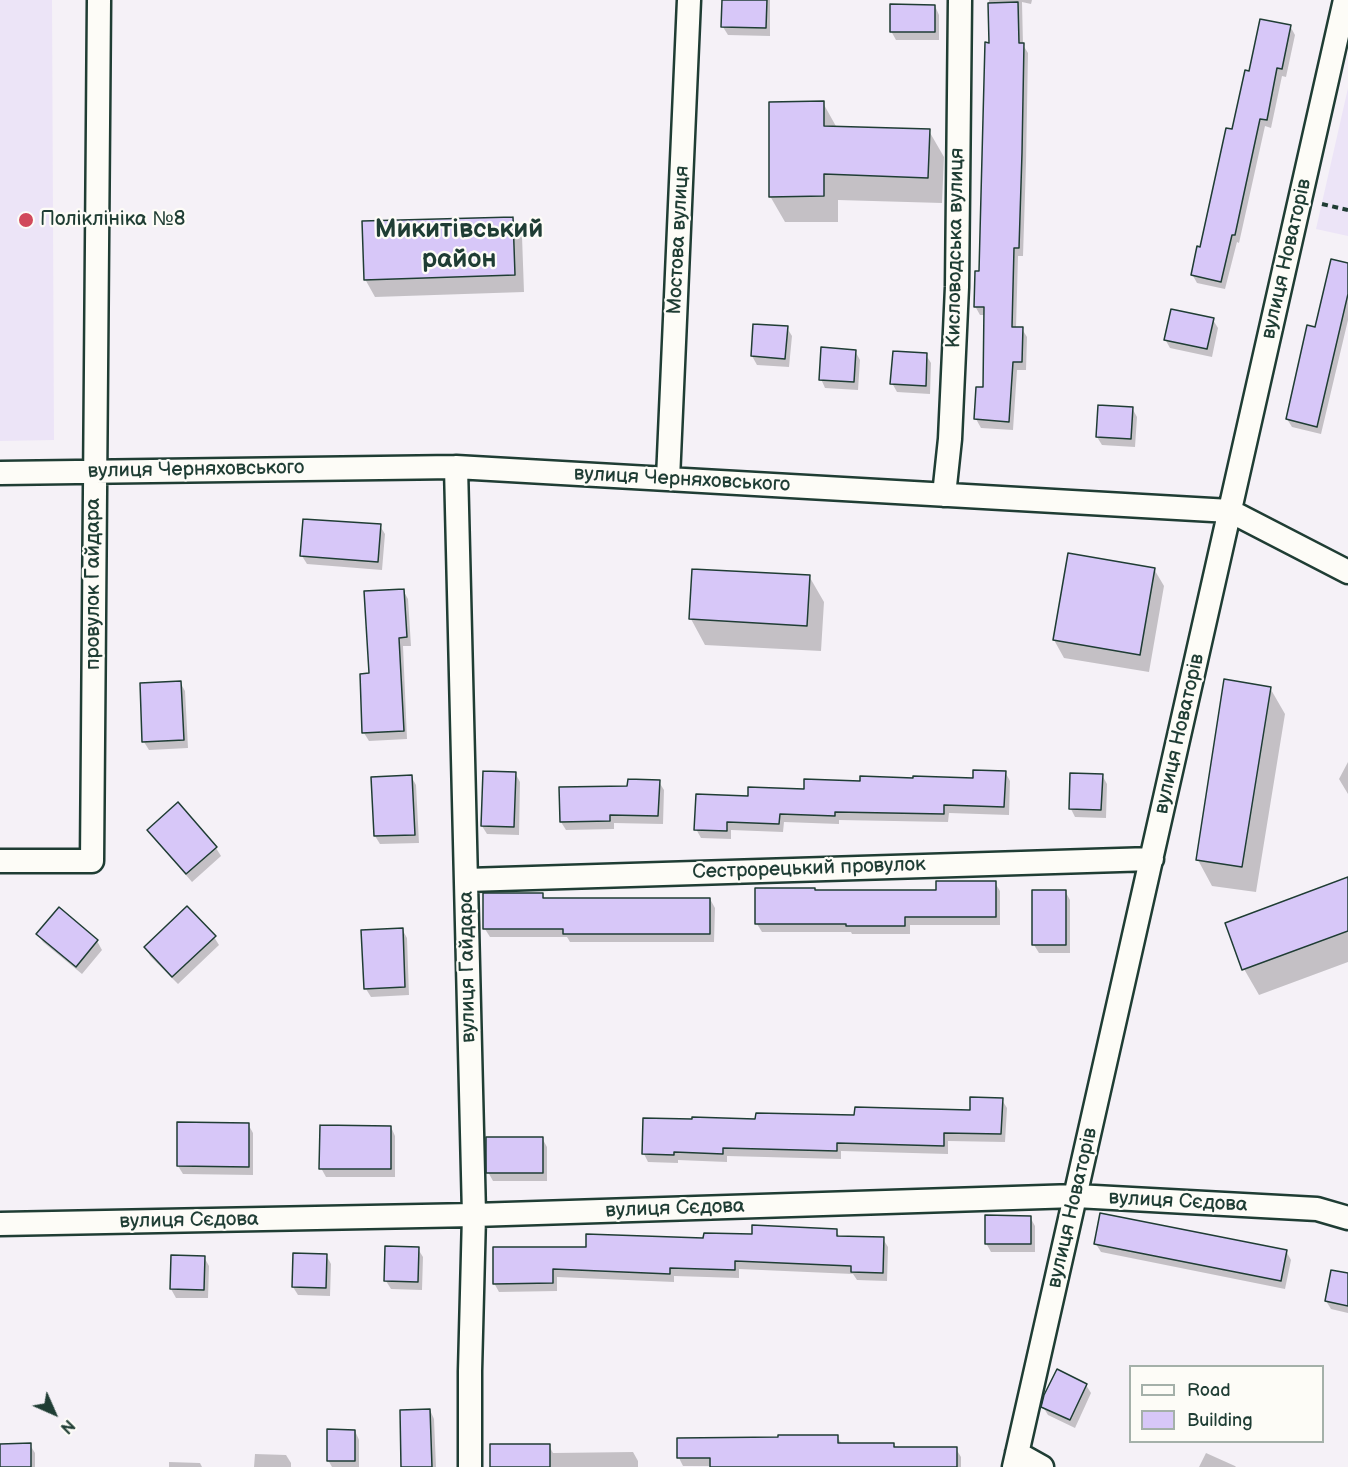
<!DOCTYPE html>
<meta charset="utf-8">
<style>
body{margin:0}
#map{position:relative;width:1348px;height:1467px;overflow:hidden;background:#f5f1f7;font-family:"Balsamiq Sans",sans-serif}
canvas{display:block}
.legend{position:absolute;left:1129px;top:1365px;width:195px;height:78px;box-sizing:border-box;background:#fdfcf7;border:2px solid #a4b0a9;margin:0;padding:8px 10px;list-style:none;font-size:18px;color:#1f3d34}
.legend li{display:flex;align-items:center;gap:12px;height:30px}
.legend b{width:30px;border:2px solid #a4b0a9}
.north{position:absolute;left:24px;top:1383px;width:60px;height:60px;-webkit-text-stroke:4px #fdfcf7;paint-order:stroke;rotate:135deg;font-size:16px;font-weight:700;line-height:24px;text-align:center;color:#1f3d34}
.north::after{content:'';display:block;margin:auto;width:21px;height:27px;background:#1f3d34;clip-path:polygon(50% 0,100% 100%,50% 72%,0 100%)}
</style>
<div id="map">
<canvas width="1348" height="1467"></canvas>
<ul class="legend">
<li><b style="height:8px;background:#fdfcf7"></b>Road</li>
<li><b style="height:16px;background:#d7c7f8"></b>Building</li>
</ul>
<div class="north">N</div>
</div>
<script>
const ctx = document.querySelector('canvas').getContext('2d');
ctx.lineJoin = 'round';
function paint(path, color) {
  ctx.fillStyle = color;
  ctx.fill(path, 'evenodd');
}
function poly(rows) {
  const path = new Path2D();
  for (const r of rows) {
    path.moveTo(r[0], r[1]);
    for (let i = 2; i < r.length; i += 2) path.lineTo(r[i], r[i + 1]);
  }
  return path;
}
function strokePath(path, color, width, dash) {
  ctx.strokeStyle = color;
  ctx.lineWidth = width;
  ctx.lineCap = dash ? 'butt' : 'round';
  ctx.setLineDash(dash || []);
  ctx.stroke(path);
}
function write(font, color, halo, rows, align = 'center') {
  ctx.font = font + ' "Balsamiq Sans",sans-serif';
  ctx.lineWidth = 4.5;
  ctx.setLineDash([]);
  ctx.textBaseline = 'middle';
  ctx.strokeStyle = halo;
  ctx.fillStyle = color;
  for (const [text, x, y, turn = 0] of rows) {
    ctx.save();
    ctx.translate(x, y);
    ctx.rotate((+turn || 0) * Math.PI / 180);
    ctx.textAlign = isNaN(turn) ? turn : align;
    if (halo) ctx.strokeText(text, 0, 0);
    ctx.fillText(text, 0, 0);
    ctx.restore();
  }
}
const built = poly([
 [0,0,52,0,54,440,0,441],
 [1348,88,1348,236,1316,229]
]);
const shadow = poly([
 [725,0,770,0,770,36,728,35,723,27],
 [989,0,1032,0,1031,4,1022,2,1023,45,1028,53,1026,163,1023,256,1018,256,1016,328,1022,329,1027,337,1026,370,1017,370,1013,430,981,428,976,419,984,389,986,315,980,315,975,306,981,273,990,44],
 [935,6,939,15,939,40,896,40,891,31],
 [1290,26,1295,35,1286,77,1282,76,1271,128,1265,126,1239,243,1237,242,1225,289,1197,283,1192,274,1201,248,1251,73],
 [823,103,837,128,929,131,944,157,942,203,838,200,838,222,785,222,770,196],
 [512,218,522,236,524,292,375,297,365,279],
 [1348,265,1348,320,1321,434,1292,427,1287,419,1316,329],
 [1213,320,1218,328,1212,357,1170,348,1165,339],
 [787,328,792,336,789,367,757,365,752,356],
 [855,351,860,360,858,390,825,388,821,379],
 [926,355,931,363,930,394,897,392,892,383],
 [1132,408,1137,417,1135,447,1102,445,1097,437],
 [380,526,385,534,382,570,307,564,302,556],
 [1154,569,1164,586,1149,672,1064,658,1054,640],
 [693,570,809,576,824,602,821,651,705,645,691,619],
 [403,590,408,599,411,646,403,646,407,739,369,741,364,733,371,674],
 [180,682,185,691,188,748,149,750,144,742],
 [1270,688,1285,714,1256,892,1212,886,1198,860],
 [1348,762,1348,794,1339,779],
 [1005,772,1010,781,1009,815,949,813,948,822,839,820,839,824,784,822,783,832,731,830,731,839,701,838,696,829,750,797,861,782,975,780],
 [515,773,520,782,519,835,487,834,482,826],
 [1102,775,1107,784,1106,818,1075,817,1071,809],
 [411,776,416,785,419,843,380,844,375,836],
 [659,782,664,790,663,824,614,823,614,829,566,830,561,822,629,788],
 [178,804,216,848,221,856,192,882,154,838,149,830],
 [1348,879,1348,962,1259,995,1244,969],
 [995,883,1000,891,1000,925,910,925,910,934,852,934,851,932,762,932,757,924,815,891,937,891],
 [1065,891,1070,900,1070,953,1039,953,1034,945],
 [542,894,545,899,710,899,715,908,714,942,570,942,567,937,490,937,485,929],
 [59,909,97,941,102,950,82,974,43,942,38,934],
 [402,929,407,938,409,995,371,997,366,989],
 [214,937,219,945,178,984,150,956,146,947],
 [1002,1100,1007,1108,1005,1142,948,1141,948,1154,841,1151,841,1159,727,1156,727,1162,678,1160,678,1163,648,1162,644,1154,856,1117,971,1112],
 [248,1124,253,1133,253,1175,183,1174,178,1166],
 [391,1127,395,1136,395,1177,326,1177,321,1168],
 [542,1138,547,1147,547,1181,493,1181,488,1172],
 [1030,1217,1035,1226,1035,1252,991,1252,986,1243],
 [836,1231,840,1237,883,1239,888,1247,887,1281,857,1280,853,1274,739,1269,739,1278,674,1276,674,1282,557,1277,557,1291,499,1292,494,1283,588,1249],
 [1096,1244,1286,1251,1291,1260,1285,1289,1101,1252],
 [418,1249,423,1257,422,1290,391,1289,386,1281],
 [326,1255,331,1264,330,1296,298,1295,293,1287],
 [204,1257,209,1266,208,1298,176,1298,171,1289],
 [1348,1275,1348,1313,1331,1309,1326,1301],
 [1086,1385,1091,1393,1075,1428,1048,1415,1043,1407],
 [430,1410,434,1419,436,1467,403,1467],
 [355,1431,359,1440,359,1467,332,1467,328,1460],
 [837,1437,842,1444,894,1444,896,1448,956,1449,961,1457,961,1467,683,1466,679,1458],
 [30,1445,35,1453,35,1467,1,1467],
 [549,1446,553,1453,633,1452,638,1461,638,1467,492,1467],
 [1206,1453,1235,1466,1236,1467,1199,1467],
 [255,1454,286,1455,291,1463,291,1467,254,1467],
 [169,1462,200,1463,202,1467,169,1467]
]);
const building = poly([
 [722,0,767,0,766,28,721,27,722,0],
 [1018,2,1019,43,1024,43,1022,153,1019,248,1014,248,1012,327,1023,327,1022,362,1013,362,1009,422,974,419,976,387,983,387,984,307,974,307,975,271,979,271,985,42,989,43,988,3,1018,2],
 [890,4,935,5,935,32,890,32,890,4],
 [1260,19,1291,25,1282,69,1277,68,1267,120,1260,119,1235,235,1232,235,1221,282,1191,275,1197,246,1200,247,1226,128,1232,129,1245,70,1249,71,1260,19],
 [824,101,824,126,930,129,928,178,824,174,824,196,769,197,769,102,824,101],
 [513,217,515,275,364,280,362,221,513,217],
 [1331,259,1348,263,1348,294,1317,427,1286,419,1307,325,1315,327,1331,259],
 [1171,309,1214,318,1207,349,1164,340,1171,309],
 [753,324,788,326,785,359,751,356,753,324],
 [821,347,856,350,854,382,819,380,821,347],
 [893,351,927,353,926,386,890,384,893,351],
 [1098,405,1133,407,1131,439,1096,437,1098,405],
 [303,519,381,524,378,562,300,556,303,519],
 [1068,553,1155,568,1140,655,1053,640,1068,553],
 [692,569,810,575,807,626,689,619,692,569],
 [404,589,407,637,399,638,404,731,362,733,360,674,369,673,364,591,404,589],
 [1224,679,1271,687,1242,867,1196,860,1224,679],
 [181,681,184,740,142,742,140,683,181,681],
 [973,770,1006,771,1004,807,944,805,944,814,835,812,835,816,780,814,779,824,727,822,727,831,694,830,696,794,748,796,748,787,804,789,804,779,860,781,860,776,913,778,913,776,973,778,973,770],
 [483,771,516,772,514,827,481,826,483,771],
 [1070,773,1103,774,1101,810,1069,809,1070,773],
 [412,775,415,835,374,836,371,777,412,775],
 [628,779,660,780,658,816,610,815,610,821,560,822,559,787,627,786,628,779],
 [178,802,217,847,186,874,147,830,178,802],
 [1348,877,1348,931,1242,970,1225,923,1348,877],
 [936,881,996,881,996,917,905,917,905,926,846,926,846,924,755,924,755,888,815,888,815,890,936,890,936,881],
 [1032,890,1066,890,1066,945,1032,945,1032,890],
 [483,893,543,893,543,898,710,898,710,934,563,934,563,929,483,929,483,893],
 [187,906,216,936,172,977,144,947,187,906],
 [59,907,98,940,76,967,36,934,59,907],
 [403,928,405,987,364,989,361,930,403,928],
 [970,1097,1003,1098,1001,1134,944,1133,944,1146,837,1143,837,1151,723,1148,723,1154,674,1152,674,1155,642,1154,643,1118,692,1119,692,1117,755,1119,756,1113,854,1115,855,1107,970,1110,970,1097],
 [177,1122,249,1123,249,1167,177,1166,177,1122],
 [320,1125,391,1126,391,1169,319,1169,320,1125],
 [486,1137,543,1137,543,1173,486,1173,486,1137],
 [1100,1213,1287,1250,1281,1281,1094,1244,1100,1213],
 [985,1215,1031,1216,1031,1244,985,1244,985,1215],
 [752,1225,837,1229,837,1236,884,1237,883,1273,851,1272,851,1266,735,1261,735,1270,670,1268,670,1274,553,1269,553,1283,493,1284,493,1247,586,1247,586,1234,703,1238,704,1233,752,1234,752,1225],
 [385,1246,419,1247,418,1282,384,1281,385,1246],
 [293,1253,327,1254,326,1288,292,1287,293,1253],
 [171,1255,205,1256,204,1290,170,1289,171,1255],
 [1331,1270,1348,1273,1348,1306,1325,1301,1331,1270],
 [1057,1369,1087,1384,1070,1420,1041,1407,1044,1395,1057,1369],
 [430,1409,432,1467,401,1467,400,1410,430,1409],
 [327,1429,355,1430,355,1461,327,1461,327,1429],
 [778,1435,838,1435,838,1443,894,1443,894,1447,957,1447,957,1467,710,1467,710,1458,677,1458,677,1438,778,1437,778,1435],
 [31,1443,31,1467,0,1467,0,1444,31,1443],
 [490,1444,550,1444,550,1467,490,1467,490,1444]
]);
const path = poly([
 [1322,204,1348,210]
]);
const street = poly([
 [456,467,474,1215,470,1371,470,1467],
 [0,473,456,467,1230,511,1348,572],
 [668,479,689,0],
 [944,495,950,439,957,287,960,0],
 [0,861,92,861,99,0],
 [467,880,1152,859],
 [0,1224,474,1215,1076,1196,1317,1209,1348,1218],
 [1017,1453,1042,1467],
 [1014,1467,1345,0]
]);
const markers = [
 [26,220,8,"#d1495b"]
];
const poiNames = [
 ["Поліклініка №8",40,220]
];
const streetNames = [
 ["Мостова вулиця",679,240,-87],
 ["Кисловодська вулиця",956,248,-89],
 ["вулиця Новаторів",1287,259,-77],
 ["вулиця Черняховського",196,470,-1],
 ["вулиця Черняховського",682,480,3],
 ["провулок Гайдара",94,584,-90],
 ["вулиця Новаторів",1180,734,-77],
 ["Сестрорецький провулок",809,869,-2],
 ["вулиця Гайдара",468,967,-91],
 ["вулиця Сєдова",1178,1202,3],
 ["вулиця Новаторів",1073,1208,-77],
 ["вулиця Сєдова",675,1209,-2],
 ["вулиця Сєдова",189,1221,-1]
];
const districtNames = [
 ["Микитівський",459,230],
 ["район",459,260]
];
paint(built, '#ece4f7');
paint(shadow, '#0003');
paint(building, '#d7c7f8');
strokePath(building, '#1f3d34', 1.5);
strokePath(street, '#1f3d34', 27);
strokePath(path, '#1f3d34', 4, [6, 4.5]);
strokePath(street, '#fdfcf7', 22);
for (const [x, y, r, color] of markers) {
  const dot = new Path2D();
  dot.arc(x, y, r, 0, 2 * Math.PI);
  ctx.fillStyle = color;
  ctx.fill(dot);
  strokePath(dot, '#fdfcf7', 2);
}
write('20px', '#1f3d34', '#fdfcf7', poiNames, 'left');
write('20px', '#1f3d34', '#fdfcf7', streetNames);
write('bold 26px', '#1f3d34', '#fdfcf7', districtNames);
</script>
